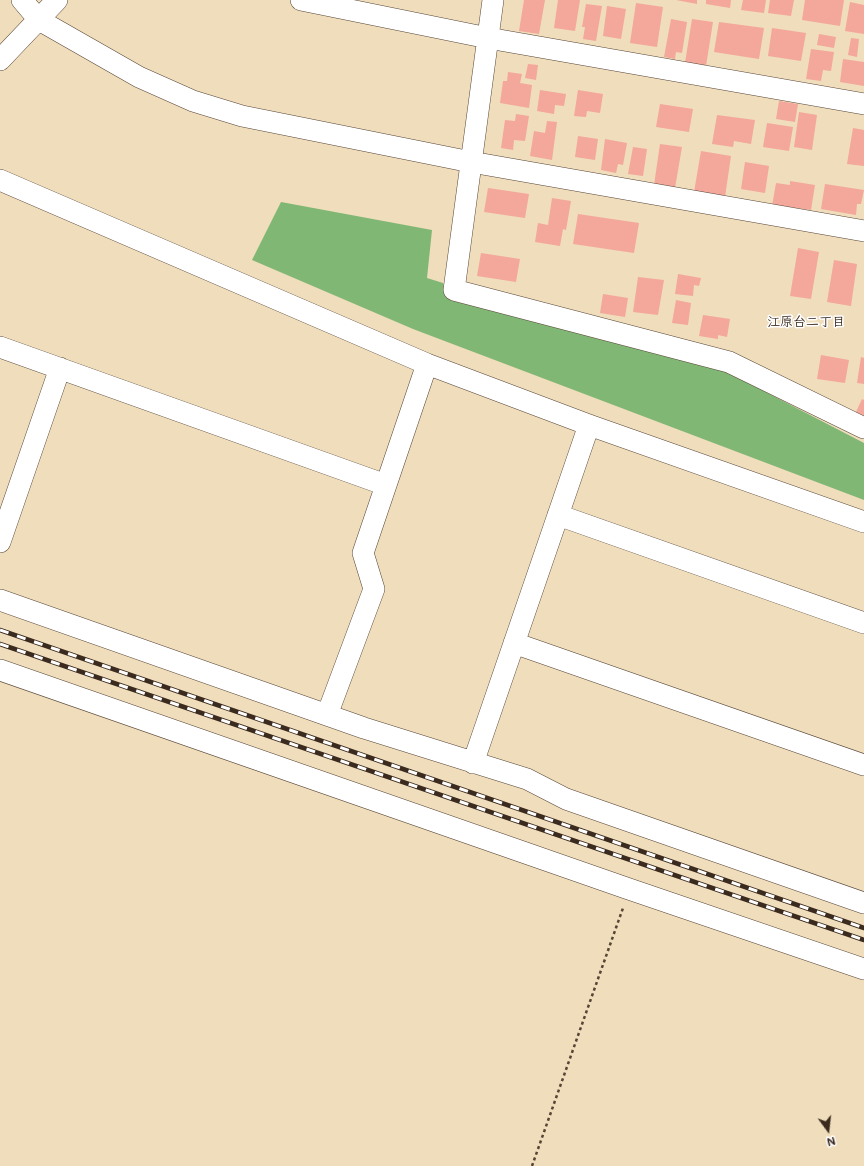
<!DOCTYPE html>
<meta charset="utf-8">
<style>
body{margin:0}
#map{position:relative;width:864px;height:1166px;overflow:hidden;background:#f0ddbc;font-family:Mali,sans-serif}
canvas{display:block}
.north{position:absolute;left:808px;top:1110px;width:40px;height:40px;-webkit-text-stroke:3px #fff;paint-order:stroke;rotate:165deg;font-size:11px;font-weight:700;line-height:16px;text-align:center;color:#3b2a1e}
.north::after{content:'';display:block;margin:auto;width:14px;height:18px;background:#3b2a1e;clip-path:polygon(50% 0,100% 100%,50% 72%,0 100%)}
</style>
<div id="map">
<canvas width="864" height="1166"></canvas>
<div class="north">N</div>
</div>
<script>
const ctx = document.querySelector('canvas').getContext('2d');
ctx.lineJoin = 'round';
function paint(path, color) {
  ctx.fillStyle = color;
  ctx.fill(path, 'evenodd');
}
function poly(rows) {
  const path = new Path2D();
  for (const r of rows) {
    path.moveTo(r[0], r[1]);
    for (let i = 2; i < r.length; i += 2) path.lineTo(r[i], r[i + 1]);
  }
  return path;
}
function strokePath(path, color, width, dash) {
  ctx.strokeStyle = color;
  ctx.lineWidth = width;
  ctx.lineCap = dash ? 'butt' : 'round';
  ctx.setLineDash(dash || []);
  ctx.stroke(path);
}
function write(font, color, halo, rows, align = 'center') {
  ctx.font = font + ' Mali,"Klee One",sans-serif';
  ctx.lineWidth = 3;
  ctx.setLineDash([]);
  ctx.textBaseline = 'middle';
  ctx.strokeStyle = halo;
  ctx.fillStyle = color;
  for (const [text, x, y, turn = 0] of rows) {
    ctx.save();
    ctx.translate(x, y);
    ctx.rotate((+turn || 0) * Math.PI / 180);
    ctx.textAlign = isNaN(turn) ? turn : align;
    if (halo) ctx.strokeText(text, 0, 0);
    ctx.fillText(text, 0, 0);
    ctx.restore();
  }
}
const forest = poly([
 [281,202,432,230,427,278,443,283,446,297,727,372,864,443,864,500,413,329,252,260]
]);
const building = poly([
 [524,0,545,0,539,34,519,31],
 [558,0,580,0,575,31,554,28],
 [676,0,697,0,697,4],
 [706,0,731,0,730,8,706,4],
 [743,0,766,0,764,13,741,10],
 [770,0,794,0,791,16,768,13],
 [805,0,844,0,840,26,802,20],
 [850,2,864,5,864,34,845,31],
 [636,3,663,7,657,47,630,43],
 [586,4,602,6,596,41,583,39,585,27,582,27],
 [607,6,626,9,621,39,603,36],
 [671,19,687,22,682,53,676,52,675,59,664,57],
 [692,19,713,22,706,66,685,63],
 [719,22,764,28,759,59,714,52],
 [772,28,806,33,801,61,768,56],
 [819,34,836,37,834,48,817,45],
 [851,38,859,39,857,57,848,55],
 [811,49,834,52,831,71,823,70,821,81,806,79],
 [843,59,864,62,864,86,840,82],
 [528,64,538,65,536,80,525,78],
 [508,72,522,74,520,83,532,85,529,108,500,103,503,81,507,81],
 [540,90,566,94,564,106,555,105,554,114,537,111],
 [578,90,603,94,600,113,587,111,586,117,574,116],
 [779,101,798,104,795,122,776,119],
 [660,104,693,109,689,132,656,127],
 [799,112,817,115,812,150,794,147],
 [516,114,529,116,525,141,514,140,513,150,501,148,505,120,515,121],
 [717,115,755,120,751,144,734,141,733,147,712,144],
 [547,121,557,122,552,160,530,156,534,131,545,133],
 [767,123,793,127,789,151,763,147],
 [853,128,864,130,864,166,847,164],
 [578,136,598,139,595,160,575,157],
 [605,139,627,143,623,165,618,164,616,173,601,170],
 [660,144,682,147,675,188,654,185],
 [633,147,647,149,643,176,628,174],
 [701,151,731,156,725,197,694,192],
 [745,162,769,166,765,193,741,189],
 [790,181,815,185,811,210,788,207,788,209,772,206,776,183,790,185],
 [825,184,864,190,861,204,857,204,856,215,821,209],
 [488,188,529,194,525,218,484,212],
 [552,198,571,201,566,230,563,229,560,246,535,242,538,223,548,225],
 [578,214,639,223,634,253,573,244],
 [798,248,819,252,811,299,790,296],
 [481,253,520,259,516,282,477,276],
 [834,260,857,264,851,306,827,302],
 [678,274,701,278,699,286,694,285,693,296,675,294],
 [638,277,664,280,658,315,633,312],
 [603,294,628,298,625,317,600,313],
 [676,300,691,303,688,325,672,323],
 [703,315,730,319,727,337,718,335,718,339,699,336],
 [821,355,849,360,845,383,817,379],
 [861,357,864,358,864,384,857,383],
 [862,399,864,400,864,419,855,414]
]);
const path = poly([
 [532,1166,623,908]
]);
const minor = poly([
 [22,0,39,20,139,77,193,101,242,116,471,162,864,231],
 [301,0,488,38,864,104],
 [493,0,454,290,729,362,864,428],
 [0,60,57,0],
 [0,180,427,364,589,425,864,522],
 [0,347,386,485],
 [558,515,864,623],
 [0,542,60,368],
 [0,600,364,728,527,779,566,799,864,903],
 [514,643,864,765],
 [0,670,629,889,864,969],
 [327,715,374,589,363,553,427,364],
 [473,763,589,425]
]);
const rail = poly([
 [0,630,864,928],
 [0,644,864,940]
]);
const neighbourhoodNames = [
 ["江原台二丁目",806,322]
];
paint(forest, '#80b774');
paint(building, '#f4a79b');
strokePath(minor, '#564536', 22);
strokePath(path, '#564536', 2.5, [3, 3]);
strokePath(minor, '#fff', 21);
strokePath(rail, '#3b2a1e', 4.5);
strokePath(rail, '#fff', 3, [9]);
write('bold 13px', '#3b2a1e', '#fff', neighbourhoodNames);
</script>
